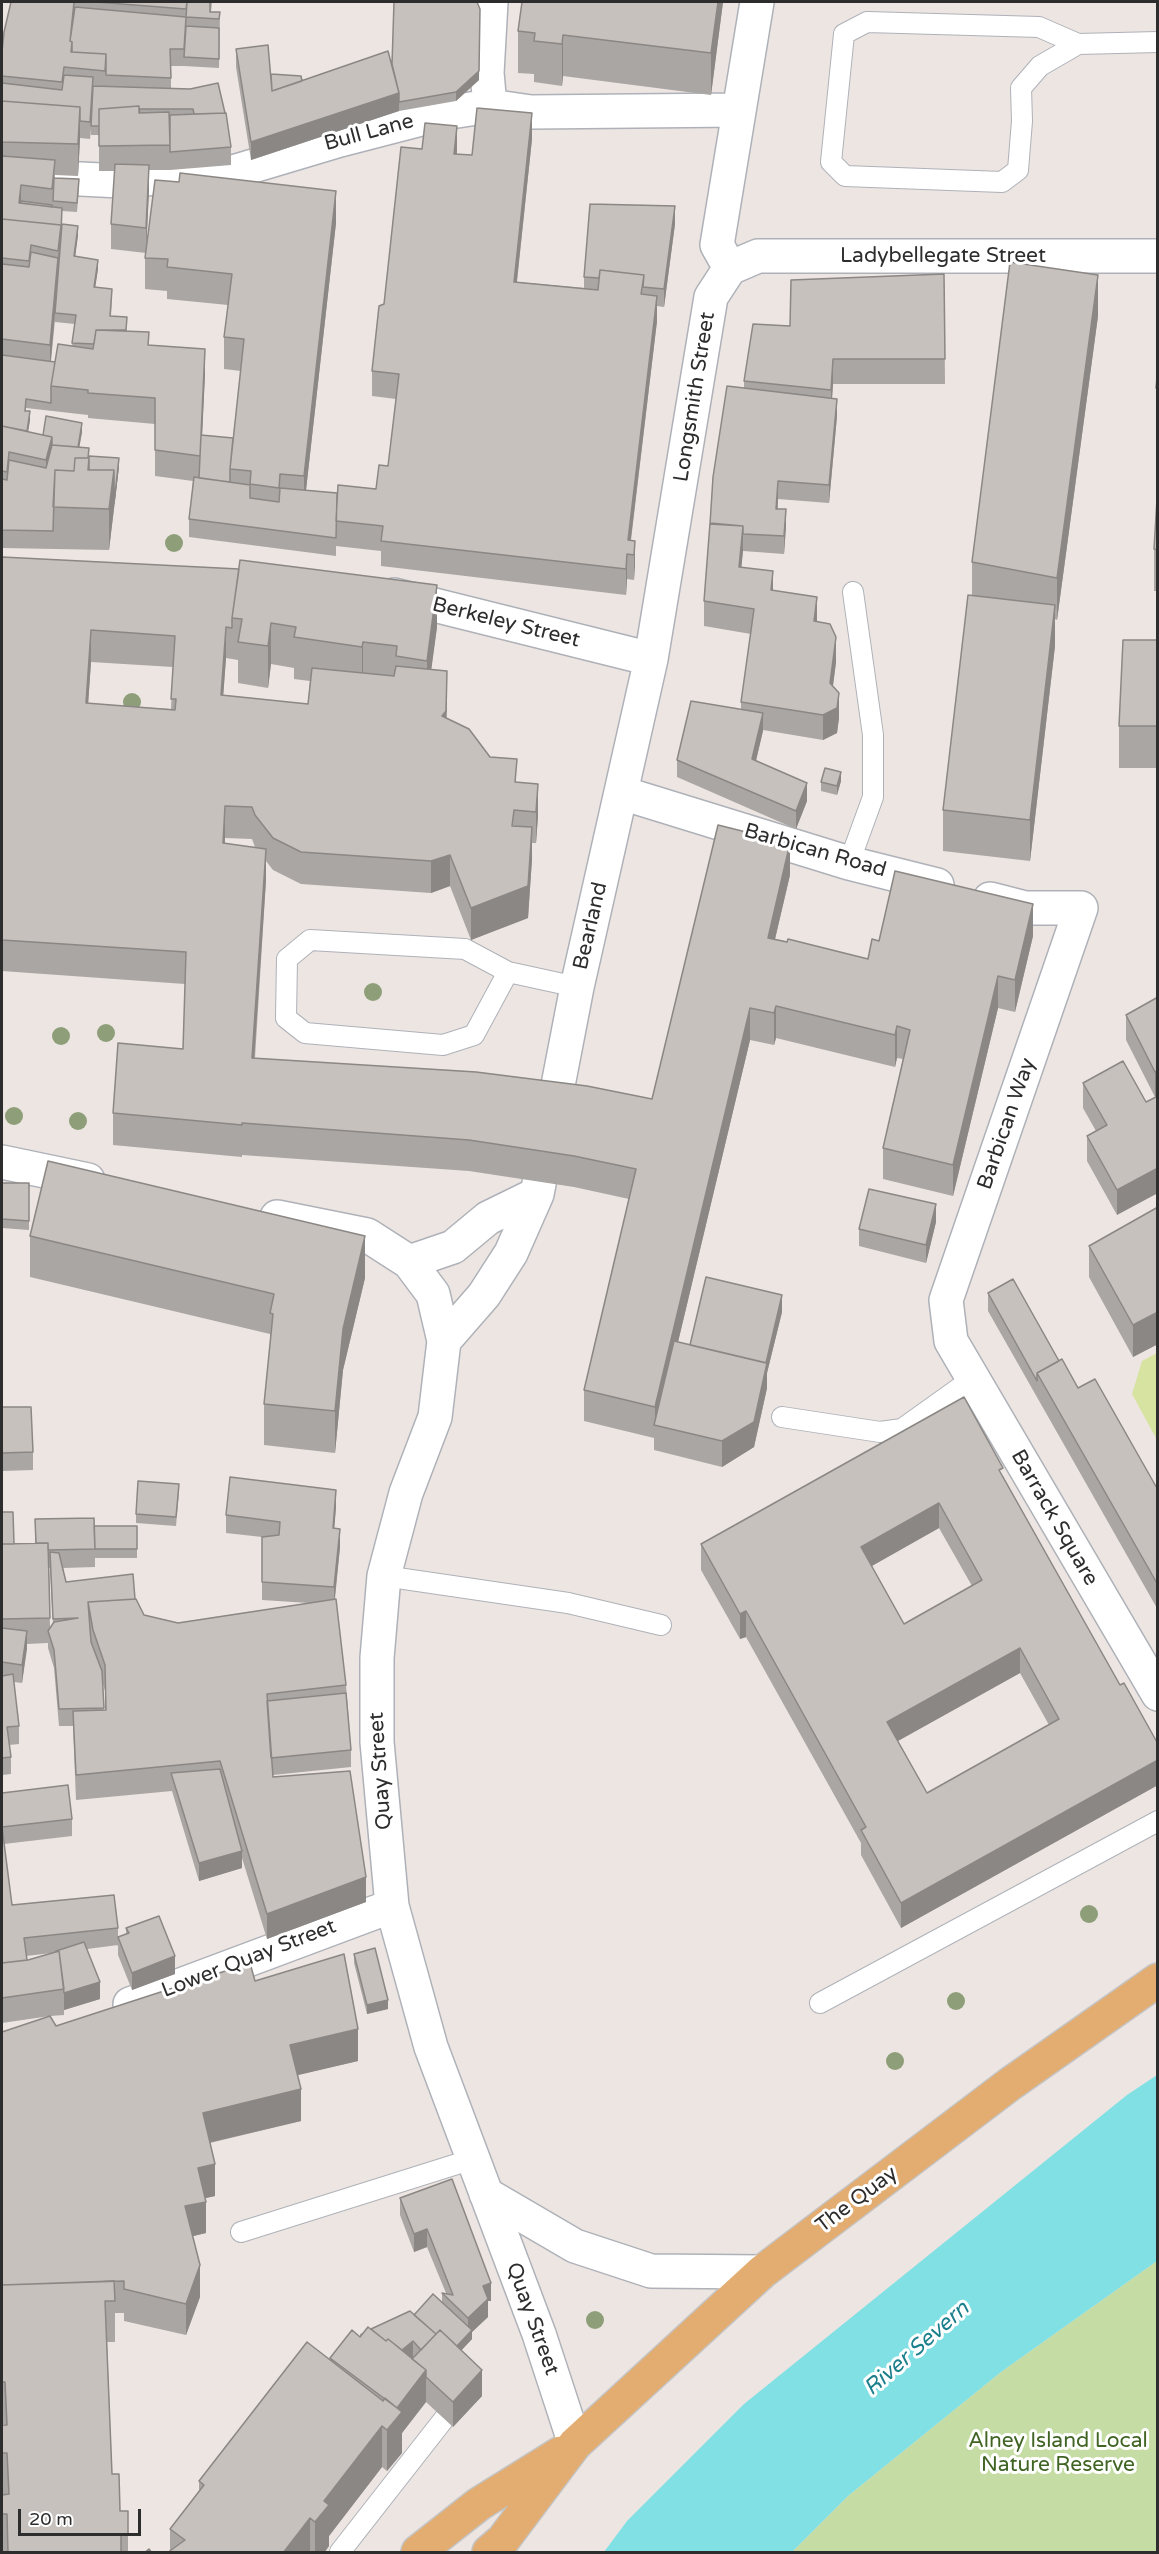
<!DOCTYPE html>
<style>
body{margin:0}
#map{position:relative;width:1159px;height:2554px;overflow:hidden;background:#ede5e2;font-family:"Varela Round",sans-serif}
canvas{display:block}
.frame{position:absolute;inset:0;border:3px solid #2d2d2d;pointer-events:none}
.scale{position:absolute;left:18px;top:2509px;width:123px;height:27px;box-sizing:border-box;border:3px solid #2d2d2d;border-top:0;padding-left:8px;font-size:18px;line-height:21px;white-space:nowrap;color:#2d2d2d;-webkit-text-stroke:4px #fff;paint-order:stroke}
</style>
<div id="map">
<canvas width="1159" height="2554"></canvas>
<div class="frame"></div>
<div class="scale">20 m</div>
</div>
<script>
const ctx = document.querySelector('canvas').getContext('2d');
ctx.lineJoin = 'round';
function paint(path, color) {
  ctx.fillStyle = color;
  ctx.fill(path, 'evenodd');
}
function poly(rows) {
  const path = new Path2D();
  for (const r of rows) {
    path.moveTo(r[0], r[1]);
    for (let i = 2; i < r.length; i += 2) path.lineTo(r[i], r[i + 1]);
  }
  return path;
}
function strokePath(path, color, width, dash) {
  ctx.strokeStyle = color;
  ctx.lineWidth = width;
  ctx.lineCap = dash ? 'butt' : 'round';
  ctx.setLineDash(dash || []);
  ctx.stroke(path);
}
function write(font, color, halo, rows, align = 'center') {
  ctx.font = font + ' "Varela Round",sans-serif';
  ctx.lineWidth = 6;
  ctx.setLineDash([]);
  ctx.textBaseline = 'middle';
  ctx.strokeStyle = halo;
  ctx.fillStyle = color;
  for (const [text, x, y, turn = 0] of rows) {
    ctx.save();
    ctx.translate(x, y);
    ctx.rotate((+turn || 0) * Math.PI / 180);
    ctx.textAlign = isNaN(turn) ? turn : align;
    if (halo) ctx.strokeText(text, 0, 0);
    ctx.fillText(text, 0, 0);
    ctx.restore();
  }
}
const green = poly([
 [1157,2261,1157,2552,792,2552,848,2496,1001,2372]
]);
const pitch = poly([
 [1157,1353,1157,1440,1132,1394,1142,1361]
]);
const water = poly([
 [1157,2075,1157,2261,1001,2372,848,2496,792,2552,604,2552,627,2521,744,2404,1127,2095]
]);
const lane = poly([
 [1078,44,1040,66,1021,88,1022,121,1018,170,1002,182,845,176,831,162,844,34,867,22,1039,27,1078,44,1158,42],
 [849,863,873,797,873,735,853,592],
 [508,972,465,949,310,940,287,959,286,1018,305,1033,443,1045,474,1035,508,972,577,987],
 [782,1417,880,1432,902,1429,972,1379],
 [384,1576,568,1603,661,1625],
 [820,2003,1158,1821],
 [241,2232,473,2159],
 [340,2552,444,2419]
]);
const street = poly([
 [490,106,487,73,491,2],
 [2,175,120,181,233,172,340,140,444,113,490,106,531,112,739,110],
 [730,268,758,256,1158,256],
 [394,595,651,659],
 [622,793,849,863,937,885],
 [990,899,1025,908,1081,908,946,1300,951,1341,1158,1694],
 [2,1162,88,1180],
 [277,1217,367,1235,409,1262,433,1294,444,1341,435,1417,406,1493,384,1576,377,1658,377,1742,392,1906,431,2047,539,2334,575,2444],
 [409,1262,453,1247,488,1218,537,1194],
 [444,1341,484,1295,511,1253,537,1194,577,987,651,659,711,297,730,268,717,245,757,2],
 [130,2004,392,1906],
 [486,2194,575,2246,651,2271,762,2272]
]);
const primary = poly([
 [418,2552,479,2504,561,2453],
 [489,2552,503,2540,575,2444,762,2272,1010,2084,1158,1980]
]);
const trees = [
 [174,543],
 [132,702],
 [373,992],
 [106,1033],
 [61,1036],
 [14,1116],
 [78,1121],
 [1089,1914],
 [956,2001],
 [895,2061],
 [595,2320]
];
const wall = poly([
 [11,2,212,2,211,12,220,12,219,68,184,66,171,66,171,89,190,89,231,147,231,165,170,170,149,170,149,190,146,253,111,249,111,224,115,171,99,171,99,135,91,135,91,129,90,139,80,138,78,176,55,175,55,178,79,188,77,212,62,211,62,224,78,235,75,257,98,269,95,287,112,298,111,316,126,330,149,345,205,374,202,435,233,438,241,371,224,369,224,337,228,305,167,299,167,291,145,289,145,258,336,223,306,490,337,493,376,489,388,466,396,399,372,396,372,371,384,304,457,154,472,155,532,139,517,282,584,288,584,277,675,224,664,307,657,306,657,321,631,540,635,541,634,580,627,579,626,595,381,566,381,551,336,546,336,556,189,537,189,519,193,481,155,476,155,424,88,418,88,415,26,408,26,411,30,420,28,432,43,435,82,432,79,447,89,456,119,467,109,550,2,548,2,52],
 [55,320,55,322,75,324,72,346,55,362,51,361],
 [522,2,723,2,711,95,563,76,562,86,534,82,534,74,518,73,518,31],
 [236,49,270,74,302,81,392,64,479,80,456,101,399,111,251,160,236,67],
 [944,274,945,384,833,384,832,398,837,416,829,503,778,499,778,509,786,526,784,554,743,551,741,567,817,621,836,662,833,686,839,718,837,733,823,740,763,730,756,761,807,801,796,829,677,777,677,760,741,710,741,702,751,634,704,626,704,601,744,388,744,381,790,326],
 [1098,316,1057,620,1055,619,1055,646,1030,861,943,851,943,810,972,595,972,562],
 [1158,367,1158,430,1156,430],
 [1158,482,1158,591,1154,591,1154,549],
 [2,557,437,627,431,669,446,718,517,782,538,784,538,816,536,843,532,843,532,859,528,918,471,940,450,886,431,893,301,884,273,870,266,861,266,880,255,1058,652,1099,790,875,775,939,868,959,879,941,1033,936,1015,1012,998,1008,953,1196,883,1179,883,1148,903,1059,897,1058,895,1067,776,1038,774,1045,750,1040,678,1342,690,1345,782,1312,767,1373,767,1388,754,1447,722,1467,654,1450,654,1438,584,1421,584,1390,629,1199,574,1187,469,1171,242,1155,242,1157,113,1145,113,1113,183,1049,185,984,2,971],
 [226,658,238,660,238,683,268,688,271,664,294,668,294,679,310,681,308,704,223,695],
 [91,662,173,667,171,709,88,704],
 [225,838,252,839,255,847,225,844],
 [1158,640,1158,768,1119,768,1119,726],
 [841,781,837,795,821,791,821,782],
 [1158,997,1155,1097,1126,1040,1126,1015],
 [1083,1083,1146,1102,1117,1215,1087,1161,1087,1136,1096,1131,1083,1108],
 [2,1183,29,1221,29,1230,2,1228],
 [1158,1207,1158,1344,1133,1357,1089,1277,1089,1246],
 [936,1222,926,1263,859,1246,859,1229],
 [30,1236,365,1278,343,1370,335,1453,264,1445,264,1404,270,1349,270,1334,30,1277],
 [988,1293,1059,1361,1078,1388,1158,1490,1158,1610,988,1311],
 [2,1407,33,1452,33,1470,2,1471],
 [1003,1476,1120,1685,1158,1744,1158,1785,901,1928,861,1855,861,1843,746,1637,740,1639,701,1570,701,1544],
 [939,1528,972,1586,904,1624,872,1566],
 [1020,1673,1049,1725,927,1793,898,1741],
 [179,1493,176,1526,136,1523,136,1514],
 [336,1507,334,1528,340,1547,335,1599,346,1685,351,1750,351,1767,273,1775,273,1777,366,1902,267,1939,242,1858,242,1868,199,1881,172,1791,76,1800,73,1726,59,1726,54,1668,48,1648,48,1643,27,1644,22,1683,14,1682,19,1726,19,1744,9,1745,11,1757,11,1774,2,1775,2,1512,14,1544,35,1543,35,1519,94,1526,137,1526,137,1558,95,1558,95,1567,63,1568,66,1582,135,1599,144,1615,178,1623,309,1603,262,1600,262,1537,226,1533,226,1515],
 [49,1568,50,1568,53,1624,50,1627],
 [103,1684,105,1691,105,1711,104,1711],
 [2,1793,72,1819,72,1836,4,1844,12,1905,118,1928,118,1945,87,1949,100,1999,64,2010,64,2015,50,2016,56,2026,255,1981,358,2061,297,2075,301,2121,210,2143,215,2196,205,2198,206,2233,193,2236,200,2297,186,2335,124,2321,124,2313,115,2313,115,2342,107,2342,112,2474,120,2511,128,2511,128,2553,2,2553,2,2425,5,2425,5,2424,2,2424,2,2032,50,2016,2,2023],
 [52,1953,27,1960,26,1956],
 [126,1928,175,1974,132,1990,118,1955,118,1937,126,1934],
 [354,1954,388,2009,367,2014,354,1963],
 [400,2198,491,2301,488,2301,488,2317,472,2332,472,2339,461,2350,482,2396,453,2427,426,2402,402,2433,402,2453,387,2471,382,2467,329,2536,329,2546,324,2553,167,2553,170,2551,170,2529,199,2492,199,2481,330,2360,330,2358,360,2337,360,2334,371,2329,414,2315,442,2303,442,2293,446,2293,427,2247,414,2252,400,2215]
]);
const shadedWall = poly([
 [718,2,723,2,711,95,711,53],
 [480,9,479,80,456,101,456,92],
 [563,35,563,76,562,86,562,44],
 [399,93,399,111,251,160,251,142],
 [80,107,80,139,78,176,78,144],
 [532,113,532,139,514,307,514,282],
 [457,126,457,152,454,179,454,154],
 [149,165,149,190,146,253,146,228],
 [21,185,21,210,19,203],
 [336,191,336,223,304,508,304,476],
 [675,206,675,224,664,307,664,289],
 [61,225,61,257,55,313,50,370,50,345],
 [78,226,78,235,74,266,74,256],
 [98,260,98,269,94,296,94,287],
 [1098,275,1098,316,1057,620,1057,578],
 [657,296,657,321,629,554,628,540],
 [205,349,205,374,200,482,200,456],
 [833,359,833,384,831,415,831,390],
 [837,399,837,416,829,503,829,485],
 [30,411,30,420,24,456,24,447],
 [82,423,82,432,77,461,77,452],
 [52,437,52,462,46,485,46,460],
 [119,458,119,467,109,550,109,509,114,470],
 [778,481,778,499,776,526,776,509],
 [786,509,786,526,784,554,784,536],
 [743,526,743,551,739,592,739,567],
 [635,541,635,566,634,580,634,555],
 [627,554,627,579,626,595,626,569],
 [773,571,773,597,771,590],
 [437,585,437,627,427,702,427,661],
 [817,597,817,622,814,621],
 [1055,605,1055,646,1030,861,1030,820],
 [271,623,271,664,268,688,268,646],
 [226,627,226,658,221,727,221,695],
 [91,630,91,662,86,735,86,703],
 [836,637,836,662,830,708,830,683],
 [363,642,363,683,362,689,362,647],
 [447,671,447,703,446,743,442,716],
 [839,693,839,718,837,733,823,740,823,715],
 [763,713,763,731,752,777,752,759],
 [841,772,841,781,837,795,837,786],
 [807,783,807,801,796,829,796,811],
 [538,784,538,816,536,843,536,812],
 [225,806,225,838,223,875,223,843],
 [532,827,532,859,528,918,471,940,471,908],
 [790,843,790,875,768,969,768,938],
 [266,849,266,880,252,1090,252,1058],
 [450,855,450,886,431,893,431,861],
 [1033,904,1033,936,1015,1012,1015,980],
 [998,976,998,1008,953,1196,953,1165],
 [776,1006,776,1038,774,1045,774,1013],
 [750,1008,750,1040,658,1426,655,1425,655,1407],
 [897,1026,897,1058,895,1067,895,1035],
 [1158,1070,1158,1096,1155,1097,1155,1072],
 [1158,1168,1158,1193,1117,1215,1117,1190],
 [936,1204,936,1222,926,1263,926,1245],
 [365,1236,365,1278,343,1370,335,1453,335,1411,343,1329],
 [782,1295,782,1312,767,1373,767,1388,754,1447,722,1467,722,1441,765,1366],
 [1158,1312,1158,1344,1133,1357,1133,1325],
 [336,1490,336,1507,333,1546,333,1528],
 [939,1503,939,1528,861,1572,861,1547],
 [340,1529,340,1547,334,1605,334,1587],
 [746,1611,746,1637,740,1639,740,1614],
 [27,1631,27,1649,22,1683,22,1665],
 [1020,1648,1020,1673,887,1747,887,1722],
 [1158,1760,1158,1785,901,1928,901,1903],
 [242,1851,242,1868,199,1881,199,1863],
 [366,1877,366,1902,267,1939,267,1914],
 [175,1956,175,1974,132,1990,132,1973],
 [100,1982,100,1999,64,2010,64,1993],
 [388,2000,388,2009,367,2014,367,2005],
 [358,2029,358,2061,290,2077,290,2045],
 [301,2089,301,2121,203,2144,203,2113],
 [215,2164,215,2196,198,2200,198,2168],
 [206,2202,206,2233,185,2238,185,2206],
 [427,2229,427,2247,414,2252,414,2234],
 [200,2265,200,2297,186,2335,186,2304],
 [491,2283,491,2301,488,2301,488,2317,472,2332,472,2339,449,2364,449,2355,468,2334,468,2318,483,2286],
 [413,2341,413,2359,393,2357],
 [426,2370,426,2402,402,2433,402,2453,387,2471,387,2430,396,2408],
 [482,2370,482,2396,453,2427,453,2402],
 [382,2426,382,2467,329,2536,329,2546,324,2553,315,2553,315,2522,324,2501],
 [310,2518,310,2553,283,2553]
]);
const building = poly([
 [11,2,74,2,70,41,72,42,71,52,106,54,105,71,64,67,62,82,2,76,2,52,4,32,11,2],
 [96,2,187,2,186,9,96,2],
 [187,2,210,2,210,12,220,12,219,19,186,17,187,2],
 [394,2,477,2,480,9,479,71,456,92,399,102,399,93,392,64,394,2],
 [522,2,718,2,711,53,563,35,562,44,534,41,535,33,518,31,522,2],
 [75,7,186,17,184,49,170,49,171,78,106,75,106,54,72,52,72,42,70,41,75,7],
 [186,26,219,28,219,59,184,57,186,26],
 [268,45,272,91,388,51,399,93,251,142,236,49,268,45],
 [271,74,301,76,302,81,272,91,271,74],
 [64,75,93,77,90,122,80,121,80,107,2,101,2,83,62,90,64,75],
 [218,83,225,113,194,114,193,109,140,109,139,113,139,106,99,109,99,126,91,126,93,86,190,89,218,83],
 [2,101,80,107,78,144,2,142,2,101],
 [139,106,139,113,169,112,170,145,99,146,99,109,139,106],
 [477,108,532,113,514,282,598,290,600,270,644,275,641,294,657,296,628,540,635,541,634,555,627,554,626,569,381,541,383,526,336,521,338,485,376,489,379,465,388,466,399,374,372,371,379,306,384,304,401,147,422,149,425,123,457,126,454,154,472,155,477,108],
 [226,113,231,147,170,152,170,115,226,113],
 [2,156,55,160,52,189,21,185,19,203,62,208,61,232,61,225,2,219,2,156],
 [115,164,149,165,146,228,111,224,115,164],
 [180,173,336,191,304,476,280,474,279,488,250,484,251,471,230,469,244,339,224,337,232,274,167,267,168,259,145,258,155,180,179,182,180,173],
 [54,178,79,179,77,203,53,201,54,178],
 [21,201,52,205,52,207,21,203,21,201],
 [590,204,675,206,664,289,643,287,644,275,600,270,599,278,584,277,590,204],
 [2,219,61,225,58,251,31,245,29,261,2,258,2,219],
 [62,224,78,226,74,256,98,260,94,287,112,289,110,316,127,317,126,330,96,330,94,344,72,343,76,315,55,313,62,224],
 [31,252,58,258,50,345,2,339,2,264,29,267,31,252],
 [1010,262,1098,275,1057,578,972,562,1010,262],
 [944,274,945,359,833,359,831,390,744,381,753,324,790,326,791,280,944,274],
 [96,330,149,332,148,345,205,349,200,456,155,450,155,398,88,393,88,390,51,386,58,344,93,349,96,330],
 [2,355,55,362,51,386,51,403,26,399,25,411,30,411,27,431,2,426,2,355],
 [1158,367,1158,388,1156,388,1158,367],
 [727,386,837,399,829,485,778,481,776,509,786,509,784,536,743,534,743,526,710,524,713,477,727,386],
 [46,416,82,423,78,447,52,445,52,437,43,435,46,416],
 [2,426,52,437,46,460,9,452,7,472,2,471,2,426],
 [201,435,233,438,230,469,230,482,199,478,201,435],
 [52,445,89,448,88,458,75,458,74,471,55,470,53,531,2,530,2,479,7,480,9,460,46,468,52,445],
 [89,456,119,458,114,503,114,470,89,470,89,456],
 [75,458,89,458,88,470,114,470,109,509,53,507,55,470,74,471,75,458],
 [194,477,250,485,250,498,279,502,280,488,337,493,336,538,189,519,194,477],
 [1158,482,1158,550,1154,549,1158,482],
 [710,523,743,526,739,567,773,571,771,590,817,597,814,621,830,624,836,637,830,683,839,693,837,708,823,715,741,702,754,609,704,601,710,523],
 [2,557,239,569,232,618,232,628,226,627,221,695,308,704,312,668,394,676,396,666,447,671,446,711,442,716,469,729,490,757,517,759,515,782,538,784,536,812,514,810,512,826,532,827,528,886,471,908,450,855,431,861,301,852,273,838,255,815,252,807,225,806,223,843,266,849,252,1058,476,1072,587,1086,652,1099,718,825,790,843,768,938,787,942,788,939,868,959,872,939,879,941,895,871,1033,904,1015,980,998,976,953,1165,883,1148,910,1030,897,1026,895,1035,776,1006,774,1013,750,1008,655,1407,584,1390,636,1169,574,1156,469,1140,242,1123,242,1125,113,1113,118,1043,183,1049,186,952,2,940,2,557],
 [91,630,175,636,171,699,176,699,175,710,86,703,91,630],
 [240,560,437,585,427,661,396,656,397,646,363,642,362,647,294,637,296,627,271,623,268,646,238,642,242,619,232,618,240,560],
 [968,595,1055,605,1030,820,943,810,968,595],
 [1123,640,1158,640,1158,726,1119,726,1123,640],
 [691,701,763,713,752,759,807,783,796,811,677,760,691,701],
 [825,768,841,772,837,786,821,782,825,768],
 [1158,997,1158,1070,1155,1072,1126,1015,1158,997],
 [1123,1061,1146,1102,1158,1096,1158,1168,1117,1190,1087,1136,1107,1125,1083,1083,1123,1061],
 [48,1161,365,1236,343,1329,335,1411,264,1404,273,1314,270,1313,274,1294,30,1236,48,1161],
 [2,1183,29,1183,29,1221,2,1219,2,1183],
 [869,1189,936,1204,926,1245,859,1229,869,1189],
 [1158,1207,1158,1312,1133,1325,1089,1246,1158,1207],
 [706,1277,782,1295,766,1363,690,1345,706,1277],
 [1013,1279,1059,1361,1037,1373,1037,1381,988,1293,1013,1279],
 [674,1341,767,1363,754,1422,722,1441,654,1425,674,1341],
 [1062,1359,1078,1388,1095,1379,1158,1490,1158,1585,1037,1373,1062,1359],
 [964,1397,1003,1468,999,1470,1120,1685,1124,1683,1158,1744,1158,1760,901,1903,861,1830,866,1827,746,1611,740,1614,701,1544,964,1397],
 [939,1503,982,1580,904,1624,861,1547,939,1503],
 [1020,1648,1059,1719,927,1793,887,1722,1020,1648],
 [2,1407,31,1407,33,1452,2,1453,2,1407],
 [230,1477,336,1490,333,1528,340,1529,334,1587,262,1582,262,1537,279,1535,280,1522,226,1515,230,1477],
 [138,1481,179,1484,176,1517,136,1514,138,1481],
 [2,1512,13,1512,14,1544,2,1544,2,1512],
 [94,1518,95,1549,48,1550,48,1543,36,1543,35,1519,94,1518],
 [94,1526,137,1526,137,1549,95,1549,94,1526],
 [48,1543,50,1618,2,1619,2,1544,48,1543],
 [50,1552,59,1553,66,1582,133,1574,135,1599,88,1602,91,1642,102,1671,104,1708,59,1709,54,1650,48,1631,54,1622,78,1618,53,1619,50,1552],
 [136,1599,144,1615,178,1623,336,1599,346,1685,267,1694,273,1777,350,1771,366,1877,267,1914,220,1761,76,1775,73,1711,106,1710,105,1665,93,1630,88,1602,136,1599],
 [2,1628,27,1631,22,1665,2,1662,2,1628],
 [13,1674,19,1726,7,1727,11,1757,2,1758,2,1676,13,1674],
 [346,1693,351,1750,271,1758,267,1701,346,1693],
 [220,1769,242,1851,199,1863,171,1773,220,1769],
 [68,1785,72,1819,2,1827,12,1905,114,1895,118,1928,24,1938,27,1960,2,1963,2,1793,68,1785],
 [159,1916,175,1956,132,1973,118,1937,129,1933,126,1928,159,1916],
 [84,1942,100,1982,64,1993,59,1951,56,1952,56,1951,84,1942],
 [375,1948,388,2000,367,2005,354,1954,375,1948],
 [59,1951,64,1989,2,1998,2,1963,28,1960,59,1951],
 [344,1954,358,2029,290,2045,301,2089,203,2113,215,2164,198,2168,206,2202,185,2206,200,2265,186,2304,124,2289,124,2281,2,2285,2,2032,50,2016,56,2026,250,1963,255,1981,344,1954],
 [452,2179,491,2283,483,2286,488,2299,468,2318,442,2293,453,2295,427,2229,414,2234,400,2198,452,2179],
 [114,2281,115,2301,105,2301,112,2474,119,2474,120,2511,128,2511,128,2534,121,2534,121,2553,8,2553,7,2514,2,2514,2,2495,9,2494,7,2453,2,2453,2,2425,7,2425,5,2382,2,2382,2,2285,114,2281],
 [433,2294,472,2330,457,2346,440,2330,436,2334,414,2315,433,2294],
 [410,2311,436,2334,421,2350,413,2341,402,2350,388,2339,386,2341,371,2329,410,2311],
 [368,2327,386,2341,388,2339,393,2343,426,2370,397,2408,330,2358,352,2330,360,2337,368,2327],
 [440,2330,482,2370,453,2402,426,2377,426,2370,412,2359,440,2330],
 [307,2342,383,2401,385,2398,402,2412,387,2430,382,2426,324,2501,329,2505,315,2522,310,2518,283,2553,167,2553,185,2540,170,2529,204,2485,199,2481,307,2342],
 [149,2549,152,2553,144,2553,149,2549]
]);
const streetNames = [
 ["Bull Lane",369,133,-15],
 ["Ladybellegate Street",943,256],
 ["Longsmith Street",695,397,-81],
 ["Berkeley Street",506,623,14],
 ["Barbican Road",815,851,16],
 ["Bearland",591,926,-77],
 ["Barbican Way",1007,1124,-71],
 ["Barrack Square",1054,1518,60],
 ["Quay Street",381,1771,-94],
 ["Lower Quay Street",249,1959,-21],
 ["The Quay",857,2200,-37],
 ["Quay Street",532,2319,70]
];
const parkNames = [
 ["Alney Island Local",1058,2441],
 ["Nature Reserve",1058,2465]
];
const waterNames = [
 ["River Severn",917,2349,-41]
];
paint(green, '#c5dda4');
paint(pitch, '#d7e3a1');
paint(water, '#81e0e3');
strokePath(lane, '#aeb2b8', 22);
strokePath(street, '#aeb2b8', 36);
strokePath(primary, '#c4c4c4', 36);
strokePath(lane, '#fff', 20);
strokePath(street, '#fff', 33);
strokePath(primary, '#e3ad71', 33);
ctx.fillStyle = '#8e9e79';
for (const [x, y] of trees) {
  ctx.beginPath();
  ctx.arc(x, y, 9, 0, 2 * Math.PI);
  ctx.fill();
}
paint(wall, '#aaa6a3');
paint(shadedWall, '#8b8784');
paint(building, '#c6c1bd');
strokePath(building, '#8b8784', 1.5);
write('21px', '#2d2d2d', '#fff', streetNames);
write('21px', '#406423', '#fff', parkNames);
write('italic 22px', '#1b7f8c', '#fff', waterNames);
</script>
